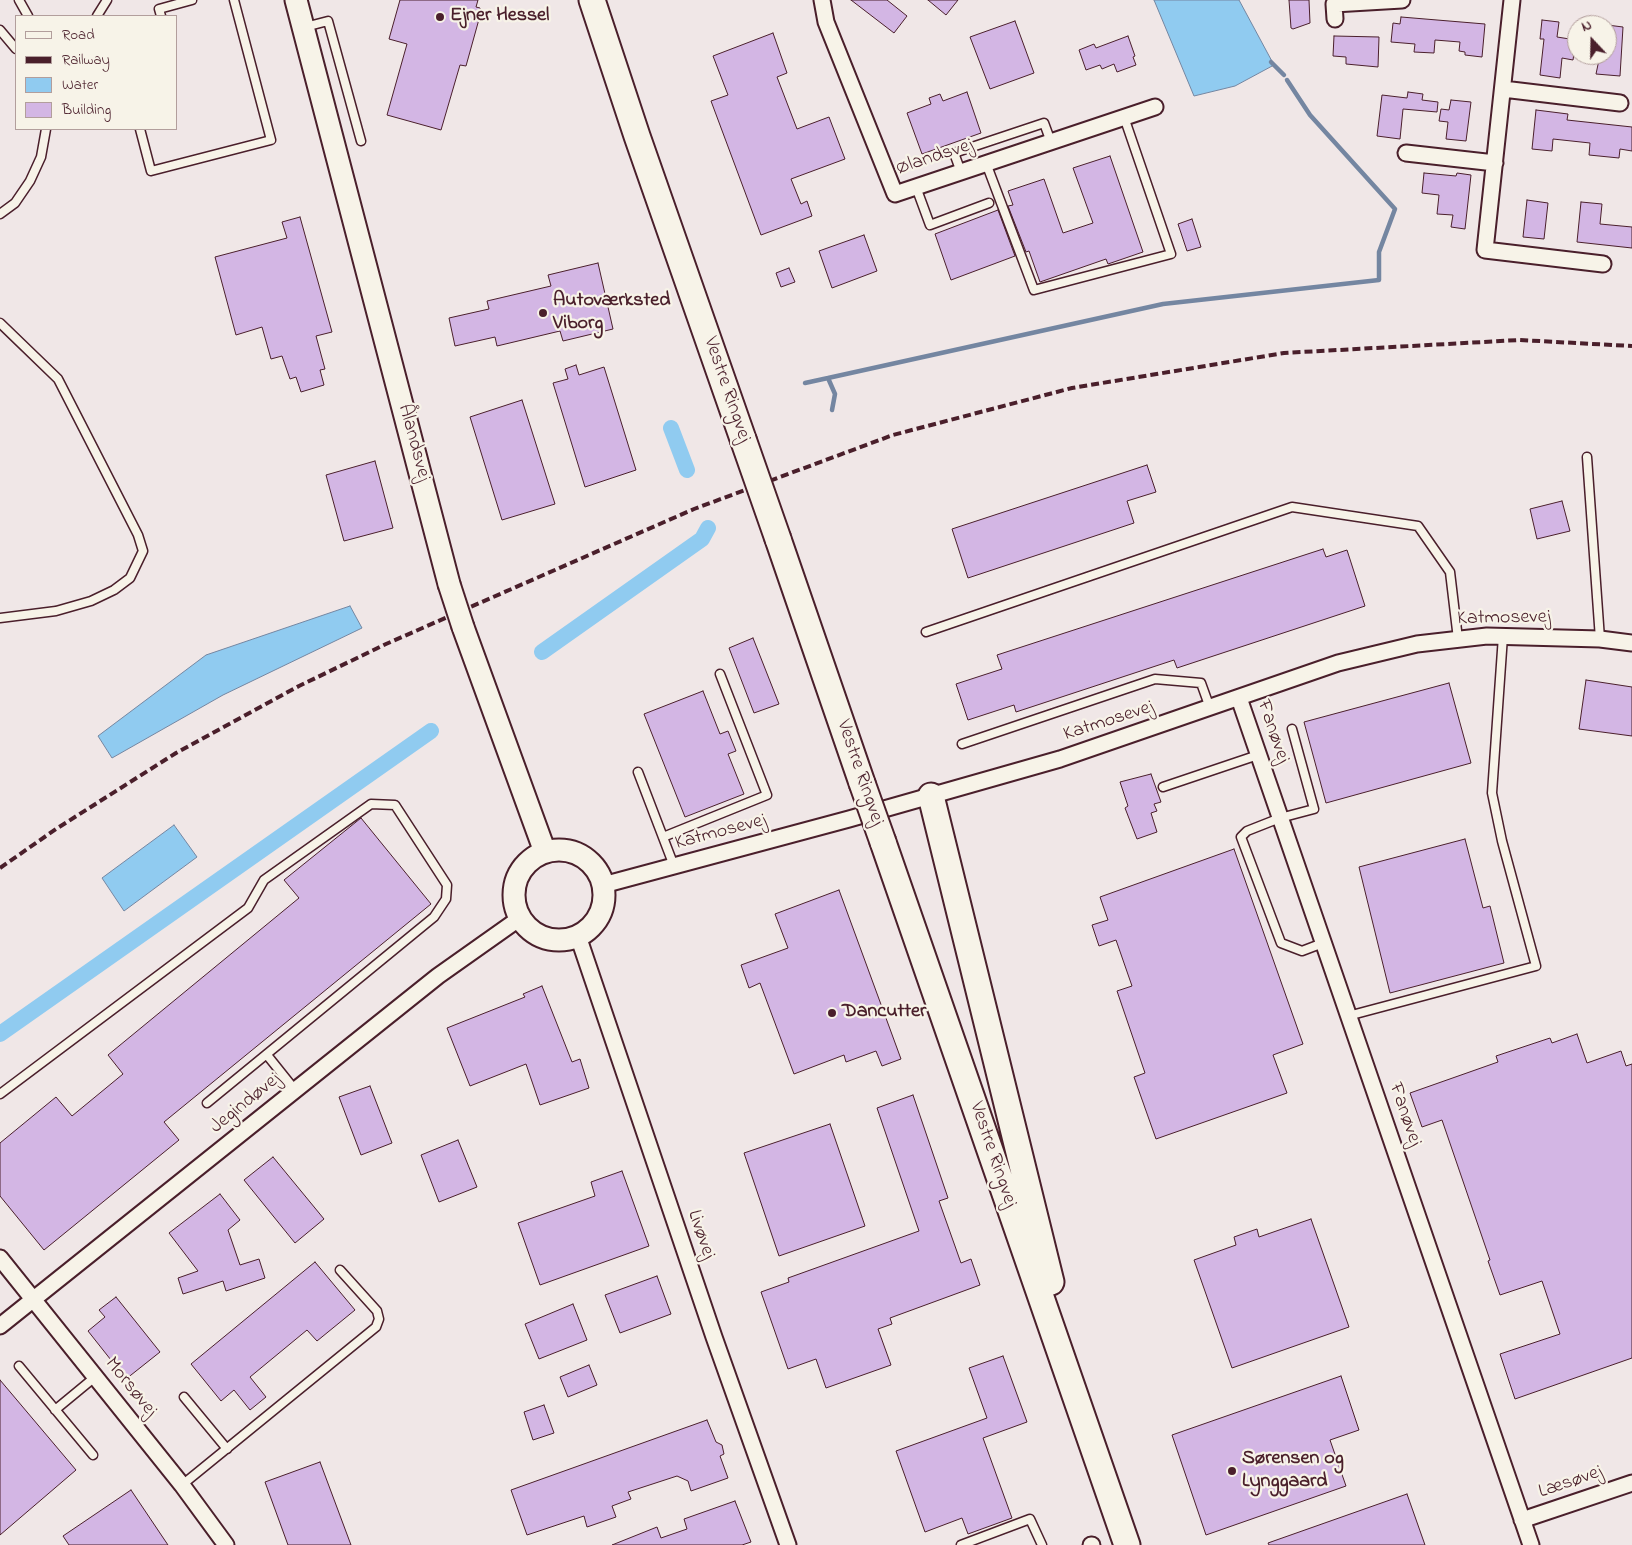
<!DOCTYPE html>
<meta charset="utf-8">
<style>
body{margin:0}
#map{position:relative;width:1632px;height:1545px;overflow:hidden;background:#f0e7e7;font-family:"Indie Flower",sans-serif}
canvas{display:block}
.legend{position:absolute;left:15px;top:15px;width:162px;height:115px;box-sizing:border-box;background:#f7f3e8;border:1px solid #b29e9c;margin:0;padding:6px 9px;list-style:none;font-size:15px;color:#4a1f2b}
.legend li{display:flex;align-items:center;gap:10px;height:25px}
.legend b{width:25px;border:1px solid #b29e9c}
.north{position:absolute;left:1567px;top:15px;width:50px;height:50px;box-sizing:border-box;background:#f7f3e8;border:1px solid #b29e9c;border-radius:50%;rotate:339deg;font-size:14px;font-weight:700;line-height:20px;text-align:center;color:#4a1f2b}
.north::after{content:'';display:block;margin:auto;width:18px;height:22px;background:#4a1f2b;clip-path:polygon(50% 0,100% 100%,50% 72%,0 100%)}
</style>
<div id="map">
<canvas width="1632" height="1545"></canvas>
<ul class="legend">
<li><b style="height:6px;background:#f7f3e8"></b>Road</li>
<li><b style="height:6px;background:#4a1f2b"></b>Railway</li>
<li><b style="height:14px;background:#90cbf0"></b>Water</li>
<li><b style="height:14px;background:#d3b6e4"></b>Building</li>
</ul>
<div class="north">N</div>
</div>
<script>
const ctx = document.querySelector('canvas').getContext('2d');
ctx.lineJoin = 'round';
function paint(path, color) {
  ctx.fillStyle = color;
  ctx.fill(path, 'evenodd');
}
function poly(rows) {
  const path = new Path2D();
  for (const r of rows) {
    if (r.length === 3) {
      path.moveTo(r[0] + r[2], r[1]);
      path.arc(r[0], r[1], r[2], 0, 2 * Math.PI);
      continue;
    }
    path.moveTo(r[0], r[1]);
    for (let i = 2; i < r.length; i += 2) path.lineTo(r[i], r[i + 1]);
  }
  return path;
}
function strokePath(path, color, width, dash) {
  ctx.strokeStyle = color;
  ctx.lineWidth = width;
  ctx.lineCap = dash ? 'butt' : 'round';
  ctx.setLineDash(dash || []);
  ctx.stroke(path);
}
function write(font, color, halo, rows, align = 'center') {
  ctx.font = font + ' "Indie Flower",sans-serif';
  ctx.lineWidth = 4.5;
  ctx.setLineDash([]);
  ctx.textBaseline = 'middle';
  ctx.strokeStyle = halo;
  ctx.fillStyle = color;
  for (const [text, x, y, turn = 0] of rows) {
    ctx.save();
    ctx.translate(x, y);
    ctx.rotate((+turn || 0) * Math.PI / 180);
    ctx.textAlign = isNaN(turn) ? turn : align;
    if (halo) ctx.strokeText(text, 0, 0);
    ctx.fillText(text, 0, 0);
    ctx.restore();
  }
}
const water = poly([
 [1154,0,1239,0,1274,65,1235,86,1194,96,1154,0],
 [350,606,362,628,223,695,112,758,98,736,206,655,350,606],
 [174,825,197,857,124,911,102,878,174,825]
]);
const stream = poly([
 [1271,62,1284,75],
 [828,378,1163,304,1379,280,1379,252,1395,209,1310,115,1287,80],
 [805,383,828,378,835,394,832,410]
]);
const canal = poly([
 [671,428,687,470],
 [542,652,702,539,708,528],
 [0,1034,431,731]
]);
const building = poly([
 [400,0,478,0,476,7,480,8,481,12,466,66,460,65,441,130,387,115,407,44,389,39,400,0],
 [851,0,887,0,907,16,894,33,851,0],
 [928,0,958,0,946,15,928,0],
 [1289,0,1309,0,1310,23,1293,29,1291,28,1289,0],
 [1401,17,1485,24,1482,57,1465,55,1465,52,1459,51,1460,42,1435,40,1434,53,1414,52,1415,44,1391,42,1393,23,1400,24,1401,17],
 [1542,20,1559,22,1557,37,1576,40,1573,60,1562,58,1560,78,1540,75,1544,39,1540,39,1542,20],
 [1015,21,1034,73,990,89,970,37,1015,21],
 [1607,25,1623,27,1620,76,1596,74,1600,55,1607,55,1607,25],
 [773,33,787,73,777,77,797,129,829,117,845,159,791,179,801,204,807,201,812,216,761,235,711,101,728,95,713,56,773,33],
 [1128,36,1135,56,1133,57,1136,65,1117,72,1114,64,1102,69,1100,65,1086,70,1079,50,1094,44,1096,48,1128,36],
 [1334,36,1379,37,1378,67,1346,64,1346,57,1333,56,1334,36],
 [967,92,981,133,922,154,907,113,931,104,929,98,940,94,943,101,967,92],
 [1408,92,1423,94,1422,100,1438,102,1437,112,1403,109,1400,139,1377,136,1382,95,1407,98,1408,92],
 [1451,100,1471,102,1466,141,1446,139,1448,122,1439,121,1441,109,1449,110,1451,100],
 [1536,110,1568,114,1567,120,1632,127,1632,151,1620,149,1619,158,1589,155,1590,143,1553,139,1552,151,1532,149,1536,110],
 [1110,156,1143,252,1108,264,1106,259,1040,282,1029,251,1026,252,1008,206,1013,205,1008,191,1044,179,1063,233,1093,223,1073,168,1110,156],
 [1424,173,1456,176,1457,173,1471,175,1465,229,1451,227,1453,215,1437,214,1439,195,1422,193,1424,173],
 [1527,200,1548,203,1544,239,1523,237,1527,200],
 [1581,202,1602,204,1600,224,1632,227,1632,248,1577,242,1581,202],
 [998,210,1015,256,951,280,935,234,998,210],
 [300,217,332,332,316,336,325,369,320,370,324,385,301,392,296,377,290,379,282,356,271,359,262,327,236,335,215,257,287,238,282,222,300,217],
 [1192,219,1201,247,1187,251,1178,224,1192,219],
 [864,235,877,271,832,288,819,251,864,235],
 [598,263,613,329,563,341,560,331,497,346,495,337,455,346,449,318,489,309,487,301,551,286,548,275,598,263],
 [789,268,795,282,781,287,776,273,789,268],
 [576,365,579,375,604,367,636,470,585,487,553,383,568,379,565,369,576,365],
 [522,400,555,504,502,520,470,417,522,400],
 [375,461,393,528,344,541,326,475,375,461],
 [1147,465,1156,492,1127,501,1134,523,968,578,952,529,1147,465],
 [1562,501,1570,531,1537,539,1530,509,1562,501],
 [1323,549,1326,557,1347,550,1365,606,1177,668,1174,660,1016,712,1014,705,968,720,956,684,1002,669,997,655,1323,549],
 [753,638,779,704,754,713,729,648,753,638],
 [1586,680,1632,687,1632,736,1579,729,1586,680],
 [1449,683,1471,763,1326,803,1304,722,1449,683],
 [703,691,720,734,728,731,736,751,728,754,744,794,685,817,644,714,703,691],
 [1151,774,1161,802,1154,804,1157,811,1151,813,1157,832,1137,839,1125,808,1128,806,1120,782,1151,774],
 [361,818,431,904,164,1122,179,1140,44,1250,0,1196,0,1143,56,1097,72,1116,123,1074,108,1055,299,898,284,880,361,818],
 [1465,839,1483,908,1490,906,1504,963,1390,993,1359,867,1465,839],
 [1234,849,1303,1044,1273,1055,1287,1093,1156,1139,1134,1077,1145,1073,1117,991,1132,986,1116,940,1099,946,1092,925,1108,920,1100,897,1234,849],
 [839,890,901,1059,882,1066,876,1051,846,1062,844,1055,794,1074,760,983,749,988,741,965,788,948,775,914,839,890],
 [542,986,572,1062,580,1059,589,1088,540,1105,526,1064,470,1086,447,1028,525,997,523,994,542,986],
 [1577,1034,1587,1063,1621,1051,1626,1066,1632,1064,1632,1358,1515,1399,1500,1354,1560,1334,1542,1281,1500,1295,1488,1261,1490,1260,1442,1120,1422,1127,1410,1093,1498,1062,1496,1056,1550,1038,1552,1043,1577,1034],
 [370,1086,392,1143,361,1155,339,1097,370,1086],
 [913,1095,948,1198,939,1201,961,1263,971,1259,980,1285,890,1318,892,1324,878,1329,891,1365,826,1388,816,1359,788,1369,761,1292,789,1282,788,1278,919,1231,877,1108,913,1095],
 [830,1124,865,1226,779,1256,744,1153,830,1124],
 [458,1140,477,1187,439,1202,421,1155,458,1140],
 [273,1157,324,1219,295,1243,244,1180,273,1157],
 [622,1171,649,1246,540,1285,518,1223,595,1196,591,1182,622,1171],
 [220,1194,240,1220,228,1230,240,1265,259,1259,265,1278,226,1291,223,1281,183,1294,178,1278,198,1271,169,1233,220,1194],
 [1311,1219,1349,1327,1232,1368,1194,1260,1236,1245,1234,1237,1257,1229,1259,1237,1311,1219],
 [315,1262,355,1310,317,1341,307,1330,250,1377,266,1397,250,1410,234,1390,221,1401,191,1364,315,1262],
 [657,1276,671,1314,620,1333,605,1295,657,1276],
 [116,1297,160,1352,126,1379,88,1331,105,1317,99,1310,116,1297],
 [573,1304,587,1340,539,1359,525,1324,573,1304],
 [1003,1356,1027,1422,983,1438,1012,1518,968,1534,962,1518,925,1532,896,1451,987,1418,969,1368,1003,1356],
 [589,1365,597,1385,568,1397,560,1377,589,1365],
 [1341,1376,1359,1430,1330,1440,1346,1486,1206,1535,1172,1435,1341,1376],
 [0,1380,76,1470,0,1535,0,1380],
 [544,1405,554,1433,533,1440,524,1412,544,1405],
 [707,1420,716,1442,722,1445,724,1454,720,1456,728,1478,691,1491,688,1481,677,1476,628,1492,631,1499,612,1506,616,1517,587,1527,584,1516,527,1535,511,1490,707,1420],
 [320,1462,351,1545,288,1545,265,1482,320,1462],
 [131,1490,168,1545,69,1545,63,1536,131,1490],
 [1407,1494,1425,1545,1269,1545,1268,1543,1407,1494],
 [735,1501,751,1542,742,1545,612,1545,657,1527,661,1538,687,1529,684,1519,735,1501]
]);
const lane = poly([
 [19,0,28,16],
 [97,16,107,0],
 [161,16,159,9,192,0],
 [305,27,328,21,361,141],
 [0,30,16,49],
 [140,129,151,171,271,140,234,0],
 [986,163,1034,290,1171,254,1124,117],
 [961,172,954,153,1044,123,1051,142],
 [916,187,930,225,989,203],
 [0,214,15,203,30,181,41,157,46,129],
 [0,323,58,379,138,535,143,551,130,578,114,590,91,601,56,611,0,618],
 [1587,457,1600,639],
 [926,632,1292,507,1418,526,1450,572,1458,639],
 [1292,729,1314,809,1280,818,1247,831,1241,837,1281,943,1302,951,1323,943],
 [962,744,1155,679,1201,683,1210,708],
 [638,772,674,866],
 [1163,787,1258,755],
 [663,837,767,795,720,674],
 [1348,1016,1536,966,1502,841,1492,793,1503,636],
 [267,1055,295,1090],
 [0,1094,248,908,264,880,371,804,395,805,447,885,446,899,434,917,207,1103],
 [19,1366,93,1455],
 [184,1397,227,1449],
 [55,1410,95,1377],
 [182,1485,376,1327,379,1319,377,1311,340,1270],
 [961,1545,1030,1519,1042,1545]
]);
const street = poly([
 [822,0,826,22,895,194,1155,107],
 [1512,0,1485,250,1603,264],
 [1335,19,1334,4,1402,0],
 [1503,89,1620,103],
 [1406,153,1495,163],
 [1239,698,1531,1545],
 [603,885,849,819,1060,759,1338,663,1417,644,1487,636,1600,639,1632,643],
 [578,936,714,1337,788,1545],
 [0,1258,182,1485,226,1545],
 [0,1326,438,976,520,918],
 [1522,1520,1632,1483],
 [1091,1545,1092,1545]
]);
const secondary = poly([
 [296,0,449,584],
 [463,627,545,852],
 [559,895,45]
]);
const primary = poly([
 [592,0,637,136,743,439],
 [778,539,862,783],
 [931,796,1051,1282],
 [883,842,1127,1545]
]);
const rail = poly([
 [0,868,56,829,176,753,299,686,386,644,694,509,893,435,1072,388,1284,353,1519,340,1632,346]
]);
const secondaryBridge = poly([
 [449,584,463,627]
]);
const primaryBridge = poly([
 [743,439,778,539],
 [862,783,883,842]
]);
const markers = [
 [440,17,5,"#4a1f2b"],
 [543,313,5,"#4a1f2b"],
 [832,1013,5,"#4a1f2b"],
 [1232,1471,5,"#4a1f2b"]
];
const poiNames = [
 ["Ejner Hessel",450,17],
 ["Autoværksted",553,302],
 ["Viborg",553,325],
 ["Dancutter",842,1013],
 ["Sørensen og",1242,1460],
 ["Lynggaard",1242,1483]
];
const streetNames = [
 ["Ølandsvej",935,158,-18],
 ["Vestre Ringvej",726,390,71],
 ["Ålandsvej",413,443,75],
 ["Katmosevej",1504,619,-1],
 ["Katmosevej",1109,722,-18],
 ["Fanøvej",1272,732,71],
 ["Vestre Ringvej",859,773,71],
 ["Katmosevej",721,833,-15],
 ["Jegindøvej",246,1104,-39],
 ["Fanøvej",1404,1115,71],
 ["Vestre Ringvej",992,1155,71],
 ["Livøvej",700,1235,71],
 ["Morsøvej",130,1388,51],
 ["Læsøvej",1571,1483,-19]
];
paint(water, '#90cbf0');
strokePath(water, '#7486a1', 1);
strokePath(stream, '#7486a1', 4.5);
strokePath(canal, '#90cbf0', 16);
paint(building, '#d3b6e4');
strokePath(building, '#4a1f2b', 1);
strokePath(lane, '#4a1f2b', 11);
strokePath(street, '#4a1f2b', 19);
strokePath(secondary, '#4a1f2b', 25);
strokePath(primary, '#4a1f2b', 29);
strokePath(lane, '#f7f3e8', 8);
strokePath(street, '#f7f3e8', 15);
strokePath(secondary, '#f7f3e8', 21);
strokePath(primary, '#f7f3e8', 25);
strokePath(rail, '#4a1f2b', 4, [8, 4]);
strokePath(secondaryBridge, '#4a1f2b', 25, []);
strokePath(primaryBridge, '#4a1f2b', 29, []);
strokePath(secondaryBridge, '#f7f3e8', 21);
strokePath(primaryBridge, '#f7f3e8', 25);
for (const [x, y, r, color] of markers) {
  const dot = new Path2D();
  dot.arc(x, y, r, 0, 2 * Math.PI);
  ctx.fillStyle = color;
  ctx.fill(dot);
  strokePath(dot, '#f7f3e8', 2);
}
write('bold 20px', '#4a1f2b', '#f7f3e8', poiNames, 'left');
write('20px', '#4a1f2b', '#f7f3e8', streetNames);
</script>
